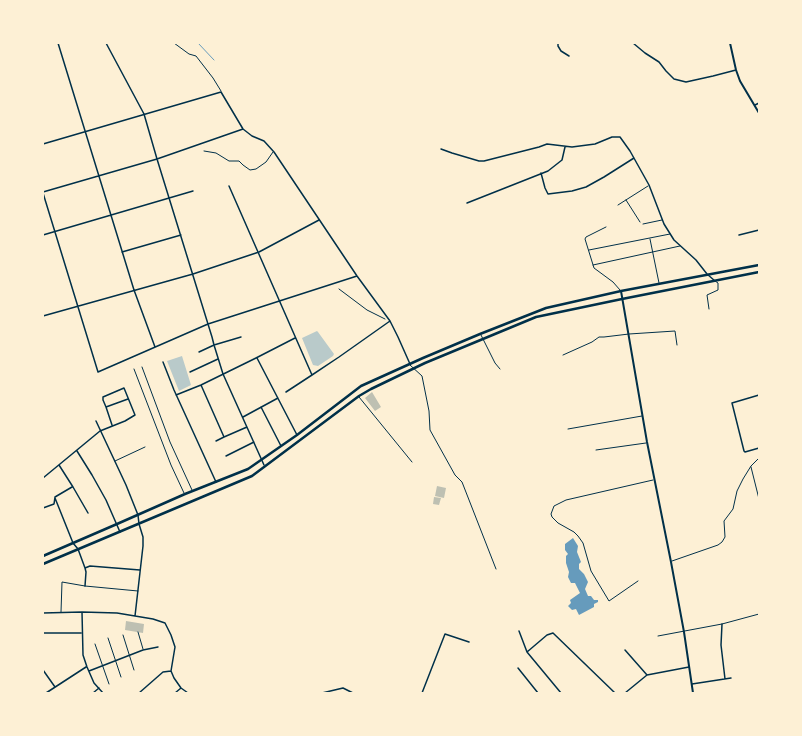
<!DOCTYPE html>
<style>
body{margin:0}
#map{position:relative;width:802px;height:736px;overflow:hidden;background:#fdf0d5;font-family:Quicksand,sans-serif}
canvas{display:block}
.frame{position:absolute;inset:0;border:44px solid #fdf0d5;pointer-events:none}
</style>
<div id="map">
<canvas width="802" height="736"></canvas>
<div class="frame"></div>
</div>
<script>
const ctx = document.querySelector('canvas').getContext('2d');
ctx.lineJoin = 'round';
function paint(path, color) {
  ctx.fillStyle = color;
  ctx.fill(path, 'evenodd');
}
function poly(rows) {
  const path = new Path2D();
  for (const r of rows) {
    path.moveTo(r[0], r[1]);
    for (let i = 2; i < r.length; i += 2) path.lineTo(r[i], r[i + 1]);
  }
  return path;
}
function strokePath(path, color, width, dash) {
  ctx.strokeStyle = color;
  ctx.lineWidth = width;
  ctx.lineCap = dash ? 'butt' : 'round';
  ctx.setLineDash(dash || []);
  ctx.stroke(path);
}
const green = poly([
 [317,331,318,332,334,354,333,356,318,366,313,365,302,338],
 [182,356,191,385,179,391,167,361]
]);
const water = poly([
 [573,538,578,546,577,552,581,562,579,564,579,569,584,574,588,582,585,589,588,596,591,596,594,600,598,600,598,602,594,604,594,607,579,615,576,609,572,610,568,606,571,603,570,600,580,593,575,583,571,583,568,577,569,572,566,563,566,556,568,554,565,550,565,544]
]);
const stream = poly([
 [198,43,214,60]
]);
const building = poly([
 [372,392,381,407,375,411,365,398],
 [437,486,446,488,444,498,435,496],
 [434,497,441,498,439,505,433,504],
 [126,621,144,624,143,633,125,630]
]);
const path = poly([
 [339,289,367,310,385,319]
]);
const service = poly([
 [174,43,189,54,196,56,213,78,221,91],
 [204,151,216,153,229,161,239,161,243,165,250,170,256,169,266,162,273,152],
 [626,200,640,222],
 [618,205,648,186],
 [643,224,662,220],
 [606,227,586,237,585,239,594,268,613,282,620,290],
 [650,239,659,283],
 [589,250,670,234],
 [593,265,680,246],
 [709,309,707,295,718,290,718,283,715,281],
 [481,335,495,363,500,369],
 [563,355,592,342,599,337,604,337,629,334,675,331,677,345],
 [410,365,422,376,429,411,430,430,455,475,462,482,496,569],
 [142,367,170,442,192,490],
 [134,369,171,465,184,493],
 [359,397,412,462],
 [568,429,642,416],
 [596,450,646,443],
 [115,461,145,447],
 [751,467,759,499],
 [672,561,718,545,722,542,725,537,724,521,733,509,737,491,743,479,751,466,759,458],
 [638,581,609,601,591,571,583,543,578,536,574,532,558,523,552,517,551,514,554,506,566,500,653,480],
 [61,612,62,582,85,586,138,591],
 [138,632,143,649],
 [123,635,134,670],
 [658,636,722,624,759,614],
 [108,638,121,677],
 [95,644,109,684]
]);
const minor = poly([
 [58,43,134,290,155,347],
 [106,43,144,114,157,159,212,337,214,345,223,374,264,465],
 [558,43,558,46,561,51,569,56],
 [633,43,645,53,659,62,666,71,674,79,686,82,713,76,736,70],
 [755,105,759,103],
 [43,144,221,92,243,129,252,136,264,141,274,152,357,276,390,321,398,337,410,364],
 [441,149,452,153,479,161,484,161,539,147,547,144,572,147,595,144,612,137,620,137,630,151,649,185,664,224,674,240,696,260,707,274,715,281],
 [541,173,545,188,548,194,572,191,586,187,604,177,634,158],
 [229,186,312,375],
 [43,192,157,159,243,129],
 [43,193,98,372,208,324,357,276],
 [467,203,548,171,562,160,565,147],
 [43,235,193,191],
 [739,235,759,230],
 [122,252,181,235],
 [43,316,193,274,259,252,319,220],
 [199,352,214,345,241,337],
 [257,358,297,435],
 [163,362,174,390,216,482],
 [190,372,218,359],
 [201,385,224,437],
 [286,392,312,375,339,357,390,321],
 [176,395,201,385,256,358,295,338],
 [759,395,732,403,744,451,745,452,759,448],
 [106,407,128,399],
 [261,407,281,446],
 [243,417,278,398],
 [96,421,126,485,138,515,139,524,143,537,143,546,135,616],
 [216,441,224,437,247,427],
 [77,451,92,475,106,500,120,532],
 [226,456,254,442],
 [59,465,73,487,88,513],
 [43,478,100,431,125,421,135,415,124,388,103,397,103,400,106,407,112,425],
 [55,498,73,543,78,549,85,568,86,572,85,586],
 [43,508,54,504,55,497,72,487],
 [85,568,90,566,140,570],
 [82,612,83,655,87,667,94,683,103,693],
 [43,613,82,612,117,613,153,619,165,623,171,635,175,647,171,671,174,678,181,688,188,693],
 [722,624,721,645,725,679],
 [519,631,527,652,561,693],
 [43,633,81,633],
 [625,650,647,675],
 [527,652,547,635,553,633,615,693],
 [518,668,538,693],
 [43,670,55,687],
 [89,671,143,650,158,647],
 [692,684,731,678],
 [46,693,86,667],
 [93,693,99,688],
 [139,693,163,672,171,671],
 [175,693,181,688],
 [322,693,343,688,353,693],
 [422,693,445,634,469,642],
 [625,693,647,675,689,667]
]);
const tertiary = poly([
 [730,43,736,70,740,81,759,113],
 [621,291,647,442,671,562,684,632,693,693]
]);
const secondary = poly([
 [43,556,117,524,185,494,248,469,297,435,361,386,423,358,480,334,546,308,621,291,759,265],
 [43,564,252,476,359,396,371,389,425,363,536,317,622,299,759,272]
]);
paint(green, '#b9caca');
paint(water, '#669bbc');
strokePath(stream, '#669bbc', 1);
paint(building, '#bec0b2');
strokePath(path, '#003049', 1);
strokePath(service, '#003049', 1);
strokePath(minor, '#003049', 1.5);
strokePath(tertiary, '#003049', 2);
strokePath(secondary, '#003049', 2.5);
</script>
